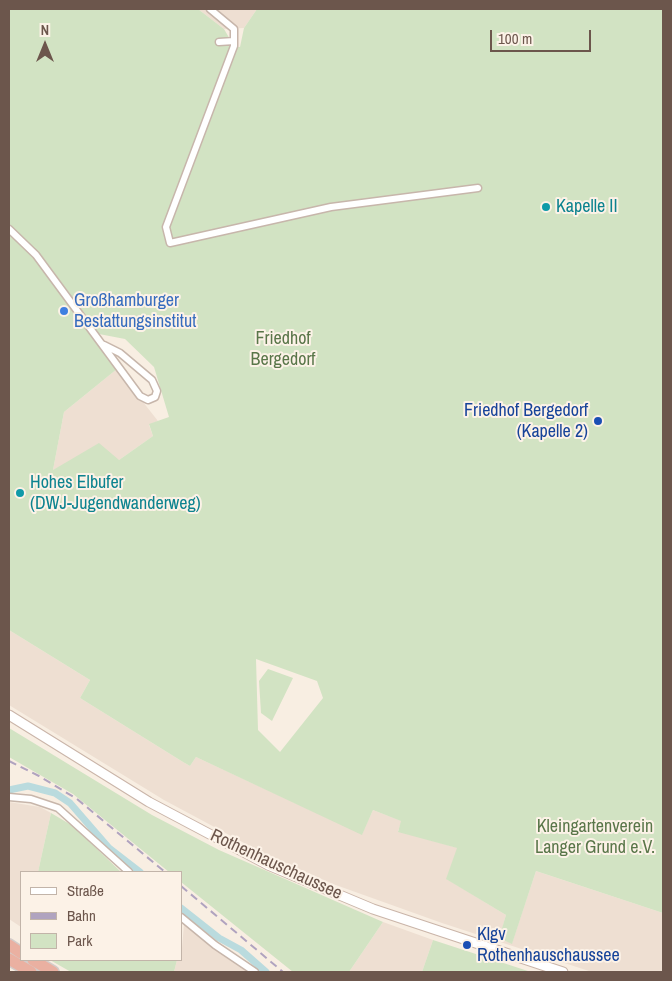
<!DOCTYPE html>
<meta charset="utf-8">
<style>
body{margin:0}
#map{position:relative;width:672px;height:981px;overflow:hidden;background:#f8eee2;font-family:"Archivo Narrow",sans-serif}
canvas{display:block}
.frame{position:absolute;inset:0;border:10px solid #6c564c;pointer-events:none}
.legend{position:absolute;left:20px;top:871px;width:162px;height:90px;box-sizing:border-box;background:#fcf2e7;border:1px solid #c2b4a9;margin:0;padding:6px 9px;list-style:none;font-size:15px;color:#6c564c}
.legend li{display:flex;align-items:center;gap:10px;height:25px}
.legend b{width:25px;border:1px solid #c2b4a9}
.north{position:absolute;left:20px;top:20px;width:50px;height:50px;-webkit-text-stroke:4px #fcf2e7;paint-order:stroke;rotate:0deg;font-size:14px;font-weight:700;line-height:20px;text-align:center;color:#6c564c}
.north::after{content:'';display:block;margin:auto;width:18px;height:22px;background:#6c564c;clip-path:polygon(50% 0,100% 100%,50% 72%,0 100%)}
.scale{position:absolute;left:490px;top:30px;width:101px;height:22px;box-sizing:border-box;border:2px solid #6c564c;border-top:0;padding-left:6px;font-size:15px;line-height:18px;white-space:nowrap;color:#6c564c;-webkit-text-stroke:4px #fcf2e7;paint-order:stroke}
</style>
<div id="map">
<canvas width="672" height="981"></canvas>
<div class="frame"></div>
<ul class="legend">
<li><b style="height:6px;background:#fff"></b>Straße</li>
<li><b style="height:6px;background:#b0a3bf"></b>Bahn</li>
<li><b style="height:14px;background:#d2e3c3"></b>Park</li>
</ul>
<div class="north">N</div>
<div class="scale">100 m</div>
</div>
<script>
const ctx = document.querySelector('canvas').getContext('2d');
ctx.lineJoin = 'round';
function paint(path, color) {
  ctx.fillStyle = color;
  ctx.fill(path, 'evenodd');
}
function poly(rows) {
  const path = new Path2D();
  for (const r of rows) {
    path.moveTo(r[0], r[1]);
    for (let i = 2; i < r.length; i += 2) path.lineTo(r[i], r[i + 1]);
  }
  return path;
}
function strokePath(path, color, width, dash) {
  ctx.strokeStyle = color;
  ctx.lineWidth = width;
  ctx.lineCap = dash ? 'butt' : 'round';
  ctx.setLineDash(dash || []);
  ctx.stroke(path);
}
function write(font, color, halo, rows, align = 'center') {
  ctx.font = font + ' "Archivo Narrow",sans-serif';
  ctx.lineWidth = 4;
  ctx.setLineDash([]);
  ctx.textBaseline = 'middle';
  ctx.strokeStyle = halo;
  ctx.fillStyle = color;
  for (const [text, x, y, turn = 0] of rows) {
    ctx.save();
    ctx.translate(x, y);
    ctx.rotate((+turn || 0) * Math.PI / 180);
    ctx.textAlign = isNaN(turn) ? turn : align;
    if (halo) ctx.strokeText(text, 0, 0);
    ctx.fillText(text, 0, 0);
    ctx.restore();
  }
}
const residential = poly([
 [198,9,257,9,244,28,224,29],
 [117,369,158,421,149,425,153,436,119,460,53,470,64,412],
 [9,630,90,680,80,698,183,762,190,766,196,757,362,834,373,810,402,821,398,831,458,848,447,879,506,915,499,939,512,943,536,871,663,913,663,972,592,972,442,923,333,884,261,852,164,800,9,705],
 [9,802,40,807,51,813,38,872,21,872,21,927,9,919],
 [383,922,433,940,422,972,349,972],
 [184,924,212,946,251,972,174,972,177,960,181,960]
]);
const green = poly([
 [9,9,198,9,224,29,231,41,230,46,240,47,244,28,257,9,663,9,663,913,536,871,512,944,499,938,506,915,446,879,457,848,398,832,401,821,373,810,362,835,196,757,190,766,183,762,80,698,90,680,9,630,9,234,35,259,117,369,64,412,53,470,99,443,119,460,153,436,149,424,169,417,154,367,125,339,99,334,41,255,9,224],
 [256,659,317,681,323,698,280,752,258,730],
 [268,669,293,678,272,721,261,713,259,681],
 [9,728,152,815,219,850,383,922,349,972,293,972,181,882,181,872,169,872,73,794,9,757],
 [51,813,73,826,121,872,38,872],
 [433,940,531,972,422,972],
 [50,960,177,960,174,972,71,972]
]);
const canal = poly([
 [9,790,28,786,55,793,70,803,109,848,140,872],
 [181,908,219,938,241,950,266,972]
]);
const minor = poly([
 [210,9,234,29,234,46,166,227,170,243,331,207,478,188],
 [219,42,234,41],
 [9,229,36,255,140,396,148,400,155,397,157,391,152,380,120,353,104,345],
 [9,797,31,799,58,808,129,872],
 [181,917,215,945,255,972]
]);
const secondary = poly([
 [9,715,149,802,268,865,373,909,563,972]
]);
const motorway = poly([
 [9,945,21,953],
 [9,959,31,972],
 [33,960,53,972]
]);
const rail = poly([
 [9,761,39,776,77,799,165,872],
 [181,886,283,972]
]);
const markers = [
 [546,207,5,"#0f9aa8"],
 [64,311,5,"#3f7fe0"],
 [598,421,5,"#1a4fb4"],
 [20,493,5,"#0f9aa8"],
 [467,945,5,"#1a4fb4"]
];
const cultureNames = [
 ["Kapelle II",556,207],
 ["Hohes Elbufer",30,483],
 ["(DWJ-Jugendwanderweg)",30,504]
];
const shopNames = [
 ["Großhamburger",74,301],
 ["Bestattungsinstitut",74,322]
];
const parkNames = [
 ["Friedhof",283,339],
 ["Bergedorf",283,360],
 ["Kleingartenverein",595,827],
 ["Langer Grund e.V.",595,848]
];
const transitNames = [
 ["Friedhof Bergedorf",588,411],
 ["(Kapelle 2)",588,432],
 ["Klgv",477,935,"left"],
 ["Rothenhauschaussee",477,956,"left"]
];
const streetNames = [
 ["Rothenhauschaussee",276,865,25]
];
paint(residential, '#eedfd2');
paint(green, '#d2e3c3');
strokePath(canal, '#badbde', 7);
strokePath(minor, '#c7b6ab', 9);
strokePath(secondary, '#cab5a9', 11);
strokePath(motorway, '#d3ccc9', 14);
strokePath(minor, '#fff', 6);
strokePath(secondary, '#fff', 9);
strokePath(motorway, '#eab0a1', 11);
strokePath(rail, '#b0a3bf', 2, [8, 5]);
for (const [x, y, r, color] of markers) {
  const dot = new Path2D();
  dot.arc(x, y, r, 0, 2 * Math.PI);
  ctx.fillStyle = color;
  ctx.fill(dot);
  strokePath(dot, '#fcf2e7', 2);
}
write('18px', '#0d838f', '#fcf2e7', cultureNames, 'left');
write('18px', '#366cbe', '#fcf2e7', shopNames, 'left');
write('18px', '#597649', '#fcf2e7', parkNames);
write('18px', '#164399', '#fcf2e7', transitNames, 'right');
write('18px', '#6c564c', '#fcf2e7', streetNames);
</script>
